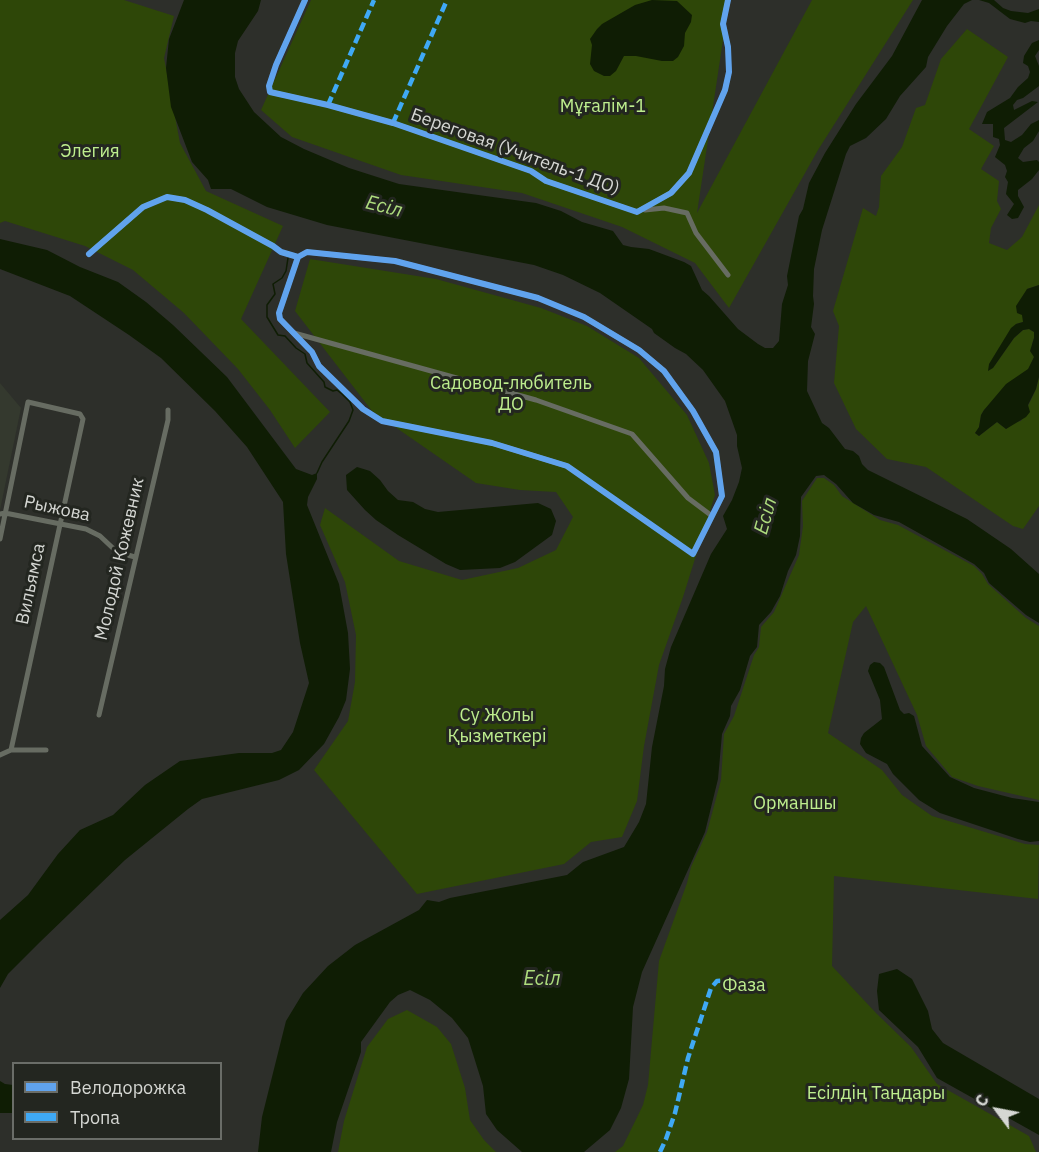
<!DOCTYPE html>
<meta charset="utf-8">
<style>
body{margin:0}
#map{position:relative;width:1039px;height:1152px;overflow:hidden;background:#2d2f2a;font-family:"IBM Plex Sans",sans-serif}
canvas{display:block}
.legend{position:absolute;left:12px;top:1062px;width:210px;height:78px;box-sizing:border-box;background:#232620;border:2px solid #6a6d68;margin:0;padding:8px 10px;list-style:none;font-size:18px;color:#d5d7d3}
.legend li{display:flex;align-items:center;gap:12px;height:30px}
.legend b{width:30px;border:2px solid #6a6d68}
.north{position:absolute;left:967px;top:1080px;width:60px;height:60px;-webkit-text-stroke:4px #232620;paint-order:stroke;rotate:302deg;font-size:16px;font-weight:700;line-height:24px;text-align:center;color:#d5d7d3}
.north::after{content:'';display:block;margin:auto;width:21px;height:27px;background:#d5d7d3;clip-path:polygon(50% 0,100% 100%,50% 72%,0 100%)}
</style>
<div id="map">
<canvas width="1039" height="1152"></canvas>
<ul class="legend">
<li><b style="height:8px;background:#60a3ed"></b>Велодорожка</li>
<li><b style="height:8px;background:#3fa9f5"></b>Тропа</li>
</ul>
<div class="north">С</div>
</div>
<script>
const ctx = document.querySelector('canvas').getContext('2d');
ctx.lineJoin = 'round';
function paint(path, color) {
  ctx.fillStyle = color;
  ctx.fill(path, 'evenodd');
}
function poly(rows) {
  const path = new Path2D();
  for (const r of rows) {
    path.moveTo(r[0], r[1]);
    for (let i = 2; i < r.length; i += 2) path.lineTo(r[i], r[i + 1]);
  }
  return path;
}
function strokePath(path, color, width, dash) {
  ctx.strokeStyle = color;
  ctx.lineWidth = width;
  ctx.lineCap = dash ? 'butt' : 'round';
  ctx.setLineDash(dash || []);
  ctx.stroke(path);
}
function write(font, color, halo, rows, align = 'center') {
  ctx.font = font + ' "IBM Plex Sans",sans-serif';
  ctx.lineWidth = 6;
  ctx.setLineDash([]);
  ctx.textBaseline = 'middle';
  ctx.strokeStyle = halo;
  ctx.fillStyle = color;
  for (const [text, x, y, turn = 0] of rows) {
    ctx.save();
    ctx.translate(x, y);
    ctx.rotate((+turn || 0) * Math.PI / 180);
    ctx.textAlign = isNaN(turn) ? turn : align;
    if (halo) ctx.strokeText(text, 0, 0);
    ctx.fillText(text, 0, 0);
    ctx.restore();
  }
}
const built = poly([
 [0,383,21,408,0,510]
]);
const green = poly([
 [0,0,124,0,174,16,164,58,180,143,206,191,283,226,241,319,330,412,295,448,270,410,238,369,184,313,133,270,85,246,5,221,0,223],
 [311,0,729,0,697,213,812,0,913,0,818,150,729,308,695,263,622,227,522,193,401,175,292,137,261,110],
 [967,29,1008,57,969,129,994,146,981,169,999,181,997,201,1001,209,991,228,989,243,1007,250,1022,237,1039,205,1039,285,1027,289,1023,322,1016,324,993,368,1014,338,1023,330,1029,329,1034,332,1034,338,1032,344,1034,357,1029,369,984,410,981,415,979,428,975,433,979,436,997,422,1006,429,1015,422,1021,421,1036,389,1039,377,1039,506,1023,529,1013,526,926,467,887,459,856,429,834,383,839,326,833,311,863,208,876,216,879,207,881,176,902,147,916,108,925,105,941,59],
 [310,259,436,279,541,308,587,326,639,358,687,415,709,463,715,495,683,597,659,665,644,746,637,801,622,837,591,842,564,864,417,894,314,770,348,721,355,682,356,635,345,582,320,525,325,508,399,561,462,580,518,568,556,550,573,517,556,492,520,490,476,483,372,411,295,311],
 [817,478,824,478,834,485,842,496,880,520,898,525,974,566,982,574,988,584,1026,618,1039,626,1039,800,978,786,952,777,926,746,917,715,866,606,853,622,828,733,882,770,902,795,932,816,1025,844,1039,845,1038,899,834,876,832,966,876,1013,911,1047,937,1084,1029,1136,1036,1152,615,1152,623,1146,643,1105,648,1085,659,961,687,883,691,867,707,832,721,780,724,734,734,716,754,655,759,647,761,627,774,612,799,555,803,526,802,501],
 [407,1010,437,1027,451,1044,465,1088,470,1120,484,1140,496,1152,338,1152,344,1121,367,1047,388,1019]
]);
const water = poly([
 [184,0,261,0,258,11,238,41,235,53,235,77,239,89,254,112,281,137,304,149,349,168,399,184,536,203,561,211,582,222,613,231,623,245,631,247,649,249,684,262,691,266,702,290,709,296,738,329,758,344,765,348,773,348,779,341,782,304,788,285,787,276,799,216,803,209,809,183,825,153,856,104,892,56,922,0,972,0,964,4,947,26,928,57,926,67,900,96,886,119,866,138,850,146,846,154,822,230,814,269,813,296,814,304,811,327,815,334,808,361,807,391,822,423,829,428,845,449,853,451,859,456,862,464,868,470,967,519,1011,549,1039,574,1039,623,1026,615,989,583,984,573,974,564,899,522,874,515,853,503,836,484,824,475,816,476,801,497,800,536,796,555,788,571,780,596,771,612,759,625,757,647,750,656,740,690,731,706,730,716,722,734,718,779,705,832,642,972,633,1007,629,1079,621,1108,610,1130,584,1152,522,1152,497,1130,486,1114,483,1086,468,1038,452,1018,430,1000,410,990,398,995,390,1002,361,1042,361,1052,337,1122,331,1152,258,1152,262,1117,286,1021,303,993,328,966,355,945,419,910,427,900,439,902,450,898,567,875,583,862,624,847,639,822,646,804,652,747,664,686,665,669,671,647,711,554,727,529,723,516,732,500,739,482,742,468,737,446,737,435,725,401,703,370,686,354,675,348,654,333,652,329,600,293,563,275,534,265,327,225,267,207,231,189,211,189,208,180,192,162,171,107,166,68,169,39],
 [652,0,677,1,692,15,691,22,685,33,684,46,678,57,673,61,662,61,636,56,624,56,616,71,610,76,604,76,594,71,590,64,592,45,590,39,597,29,602,24,635,5],
 [979,0,994,0,1003,8,1011,11,1028,13,1039,9,1039,22,1031,21,1025,23,1010,19,989,3],
 [1039,40,1039,50,1035,56,1039,66,1039,86,1023,98,1017,100,1013,105,1014,110,1032,101,1038,102,1004,128,1005,140,1011,142,1022,135,1031,124,1039,120,1039,131,1033,141,1024,148,1018,158,1023,162,1037,160,1039,162,1039,170,1032,179,1018,190,1018,196,1024,207,1018,218,1012,219,1007,215,1014,204,1006,194,1008,182,1005,177,1007,171,1005,165,995,157,1000,145,999,139,993,137,993,124,982,124,987,112,1010,98,1018,87,1028,78,1030,72,1028,66,1023,63,1024,56,1032,43],
 [0,239,47,250,80,267,118,282,146,302,173,325,227,377,296,469,312,475,317,473,317,479,308,497,307,505,339,584,348,633,350,669,346,700,339,717,324,744,299,770,279,780,202,799,188,809,125,860,40,942,8,974,0,988,0,920,28,895,58,854,80,830,113,815,145,785,180,761,239,753,272,753,281,750,293,732,309,683,300,643,286,554,283,502,247,447,215,411,161,358,129,335,70,296,0,269],
 [1039,285,1039,377,1036,389,1028,405,1030,412,1026,417,1006,429,997,422,979,436,975,433,979,427,981,415,984,410,1006,384,1028,369,1034,357,1030,351,1034,338,1034,332,1029,329,1023,330,1014,338,993,368,988,371,989,364,1011,328,1016,324,1023,322,1022,315,1017,313,1016,306,1027,289],
 [357,467,370,471,380,480,388,491,398,500,413,502,425,509,438,512,538,503,551,509,556,521,552,535,515,562,500,568,460,570,446,564,398,535,376,520,365,510,347,490,346,475],
 [874,662,880,663,884,667,900,710,904,714,909,713,914,716,922,746,950,777,974,788,1012,798,1039,802,1039,841,1030,842,1018,839,940,813,919,800,893,774,887,764,866,753,860,744,861,738,864,733,882,719,880,700,868,671,870,665],
 [897,969,912,979,928,1011,932,1029,943,1043,1039,1099,1039,1135,937,1078,918,1047,879,1010,877,991,879,974],
 [0,1081,5,1084,13,1085,13,1113,0,1113]
]);
const stream = poly([
 [288,258,286,271,282,278,273,284,275,294,267,305,267,317,278,335,285,336,296,348,305,354,307,363,324,382,325,387,333,391,337,390,342,394,350,402,353,410,349,421,322,462,317,473]
]);
const street = poly([
 [305,0,276,65,269,86,270,92,328,105,393,123,531,171,546,181,637,212,671,193,689,173,725,90,729,72,728,47,723,24,728,0],
 [645,210,664,208,687,213,696,233,728,275],
 [89,254,143,207,167,197,185,200,207,210,273,246,281,252,298,257,307,252,395,261,538,298,584,317,639,350,664,371,693,411,716,452,722,496,693,554,567,466,492,443,382,421,363,409,319,366,312,352,280,319,279,313,298,257],
 [294,333,536,400,632,434,688,498,712,516],
 [0,514,5,513,86,529,100,536,117,552,135,557],
 [0,539,28,402,80,414,83,419,11,750,0,755],
 [99,715,168,420,168,410],
 [11,750,46,750]
]);
const quiet = poly([
 [328,105,374,0],
 [393,123,447,0],
 [660,1152,666,1139,675,1113,688,1058,711,988,717,981,733,980]
]);
const cycleway = poly([
 [305,0,276,65,269,86,270,92,328,105,393,123,531,171,546,181,637,212,671,193,689,173,725,90,729,72,728,47,723,24,728,0],
 [89,254,143,207,167,197,185,200,207,210,273,246,281,252,298,257,307,252,395,261,538,298,584,317,639,350,664,371,693,411,716,452,722,496,693,554,567,466,492,443,382,421,363,409,319,366,312,352,280,319,279,313,298,257]
]);
const parkNames = [
 ["Мұғалім-1",603,107],
 ["Элегия",90,152],
 ["Садовод-любитель",511,384],
 ["ДО",511,405],
 ["Су Жолы",497,716],
 ["Қызметкері",497,737],
 ["Орманшы",795,804],
 ["Фаза",744,986],
 ["Есілдің Таңдары",876,1094]
];
const streetNames = [
 ["Береговая (Учитель-1 ДО)",515,152,20],
 ["Рыжова",57,509,12],
 ["Молодой Кожевник",120,559,-77],
 ["Вильямса",31,584,-78]
];
const waterNames = [
 ["Есіл",384,207,14],
 ["Есіл",766,516,-74],
 ["Есіл",542,979]
];
paint(built, '#34392e');
paint(green, '#2e4708');
paint(water, '#0f1d04');
strokePath(stream, '#0f1d04', 1.5);
strokePath(street, '#676c62', 5);
strokePath(quiet, '#3fa9f5', 4.5, [9, 4.5]);
strokePath(cycleway, '#60a3ed', 6);
write('18px', '#beee8e', '#232620', parkNames);
write('18px', '#d5d7d3', '#232620', streetNames);
write('italic 20px', '#addc7d', '#232620', waterNames);
</script>
